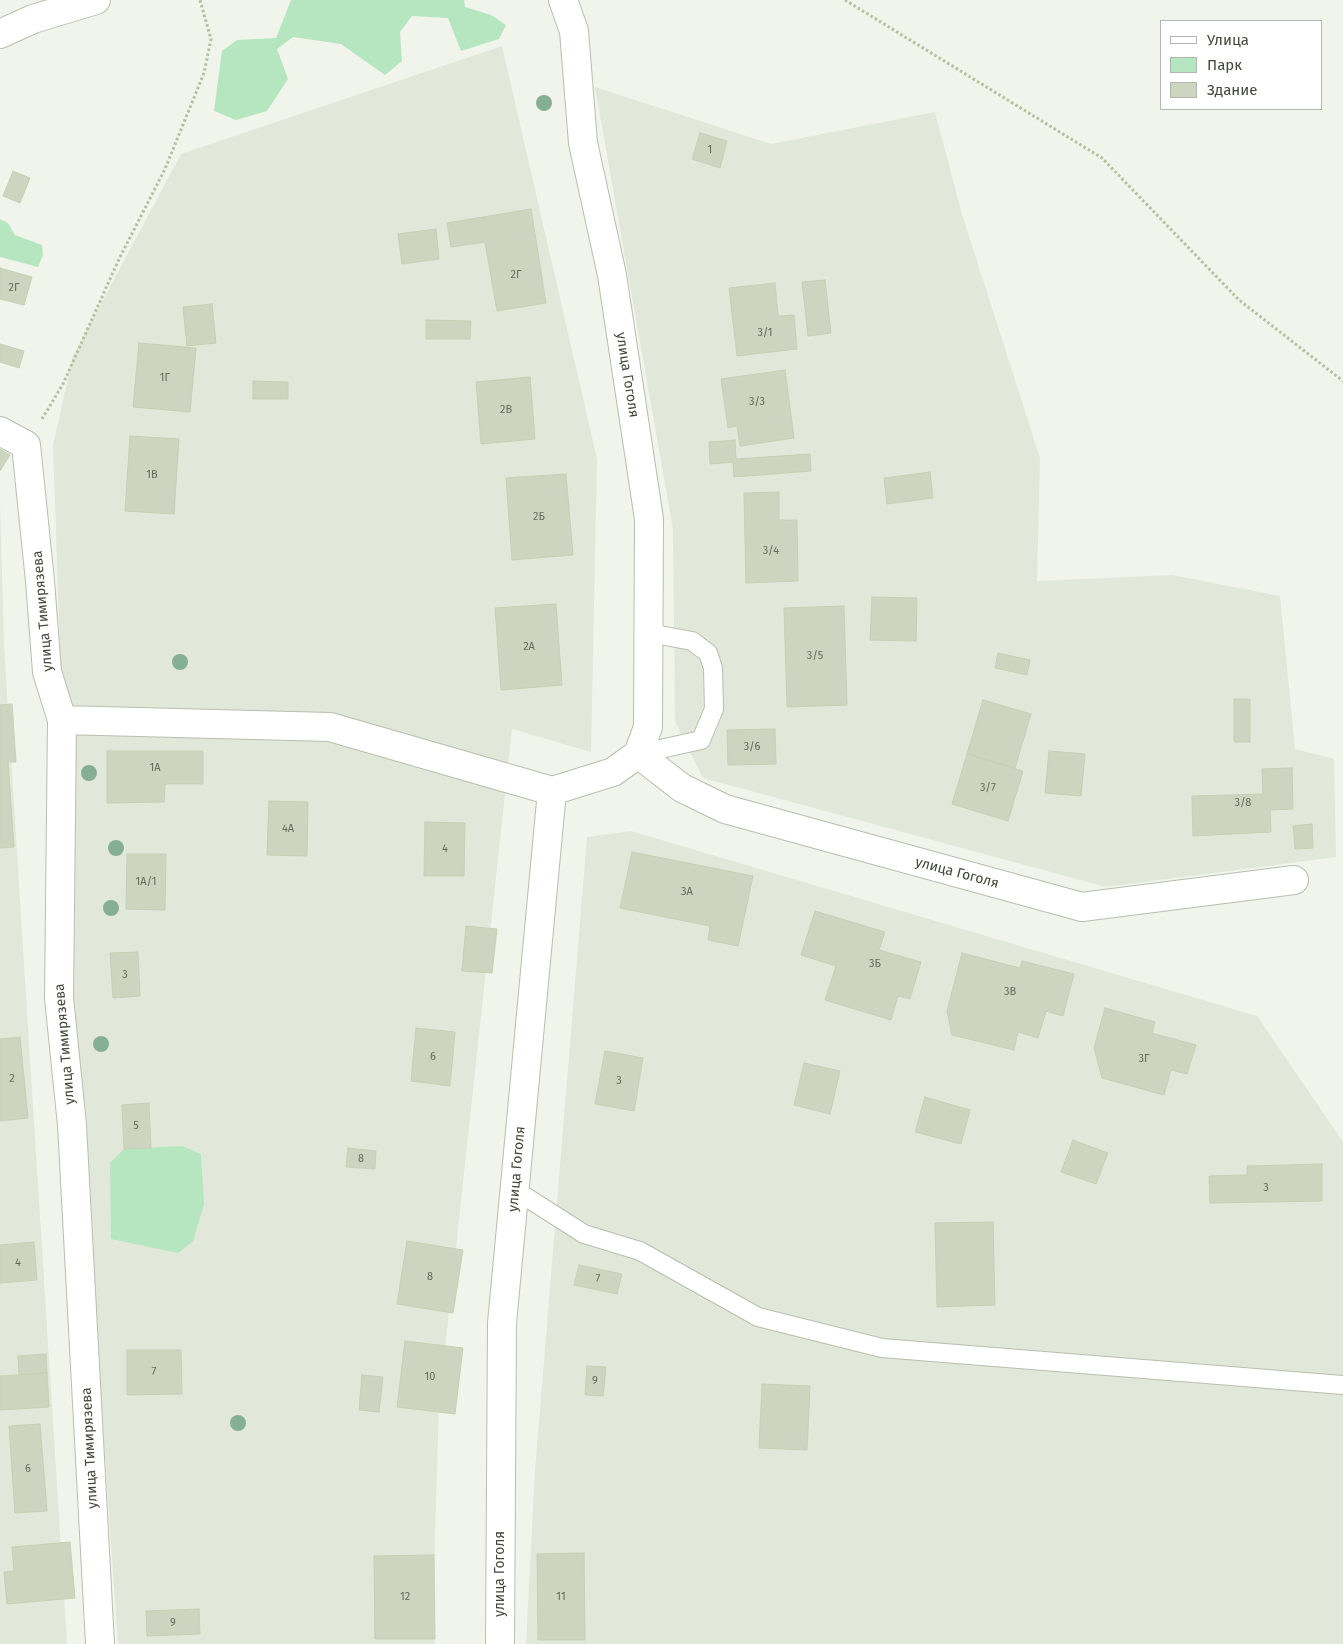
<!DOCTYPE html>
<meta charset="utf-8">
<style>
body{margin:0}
#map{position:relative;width:1343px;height:1644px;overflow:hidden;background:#f0f4ea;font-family:"Fira Sans",sans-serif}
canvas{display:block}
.legend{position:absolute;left:1160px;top:20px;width:162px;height:90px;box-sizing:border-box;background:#fff;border:1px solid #b3b6b0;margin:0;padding:6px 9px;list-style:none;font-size:15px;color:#424839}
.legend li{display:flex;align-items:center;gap:10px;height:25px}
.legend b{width:25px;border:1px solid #b3b6b0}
</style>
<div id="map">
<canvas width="1343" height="1644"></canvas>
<ul class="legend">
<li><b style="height:6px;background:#fff"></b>Улица</li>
<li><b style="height:14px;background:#b6e6c0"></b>Парк</li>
<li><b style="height:14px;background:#cdd5c0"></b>Здание</li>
</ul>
</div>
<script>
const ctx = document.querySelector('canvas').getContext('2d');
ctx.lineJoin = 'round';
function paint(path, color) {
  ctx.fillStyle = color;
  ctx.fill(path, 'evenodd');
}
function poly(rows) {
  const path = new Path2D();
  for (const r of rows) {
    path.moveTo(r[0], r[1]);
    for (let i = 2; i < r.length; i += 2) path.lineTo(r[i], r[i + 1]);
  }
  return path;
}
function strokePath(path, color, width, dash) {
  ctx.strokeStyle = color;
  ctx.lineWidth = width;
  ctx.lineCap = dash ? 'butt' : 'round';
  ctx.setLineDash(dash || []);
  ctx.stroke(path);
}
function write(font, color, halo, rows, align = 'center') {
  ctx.font = font + ' "Fira Sans",sans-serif';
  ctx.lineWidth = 4;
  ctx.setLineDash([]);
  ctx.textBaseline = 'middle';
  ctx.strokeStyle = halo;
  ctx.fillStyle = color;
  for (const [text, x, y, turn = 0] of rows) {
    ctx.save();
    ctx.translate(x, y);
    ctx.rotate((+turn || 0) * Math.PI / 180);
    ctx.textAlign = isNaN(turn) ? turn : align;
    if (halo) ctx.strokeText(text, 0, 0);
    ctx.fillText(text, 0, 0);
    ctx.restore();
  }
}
const residential = poly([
 [502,46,597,459,591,752,512,729,445,1349,440,1370,433,1599,435,1644,118,1644,70,952,53,445,73,356,181,154],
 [595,87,771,144,935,112,961,211,1040,458,1037,581,1172,575,1280,596,1295,749,1334,759,1336,857,1106,887,703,778,675,722,673,529],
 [0,502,4,647,67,1644,0,1644],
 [631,831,1257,1016,1343,1142,1343,1644,526,1644,535,1470,587,837]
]);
const green = poly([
 [291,0,464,0,465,7,491,15,506,25,499,39,461,51,448,18,412,16,400,32,402,61,385,75,341,44,293,37,277,49,288,79,267,111,236,120,214,111,222,51,237,40,276,38],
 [0,219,8,223,15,235,42,245,43,255,38,267,0,257],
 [182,1146,201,1154,204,1204,193,1241,178,1253,111,1239,110,1163,124,1149]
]);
const building = poly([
 [700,133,727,141,720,168,692,159,700,133],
 [13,171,30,178,20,203,3,196,13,171],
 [531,209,546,303,497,311,485,242,451,247,447,223,531,209],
 [436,229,439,259,402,264,398,234,436,229],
 [0,268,32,277,24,305,0,299,0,268],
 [825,280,831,333,808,336,802,282,825,280],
 [775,283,778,316,794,315,797,349,737,356,729,288,775,283],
 [212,304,216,343,187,346,183,307,212,304],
 [426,320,471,321,470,339,426,339,426,320],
 [139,343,196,348,190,412,133,407,139,343],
 [0,344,24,351,19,368,0,362,0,344],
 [785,370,794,438,740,446,737,426,728,428,721,379,785,370],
 [530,377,535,439,481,444,476,382,530,377],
 [253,381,288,382,288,399,253,399,253,381],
 [130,436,179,439,174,514,125,511,130,436],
 [735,440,736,459,810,454,811,471,734,477,733,462,710,464,709,442,735,440],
 [0,449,10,455,0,471,0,449],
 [930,472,933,498,887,504,884,478,930,472],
 [566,474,573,555,512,560,506,478,566,474],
 [779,492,779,520,797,520,798,581,746,583,744,493,779,492],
 [872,597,917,598,916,641,870,640,872,597],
 [556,604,562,685,501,690,495,608,556,604],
 [844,606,847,705,787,707,784,608,844,606],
 [998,653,1030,660,1027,675,995,668,998,653],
 [1234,699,1250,699,1250,742,1234,742,1234,699],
 [983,700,1031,714,1015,768,967,754,983,700],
 [12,704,16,762,8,762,14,847,0,848,0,705,12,704],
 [775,729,776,764,728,765,727,730,775,729],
 [107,751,203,751,203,784,165,784,164,802,107,803,107,751],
 [1049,751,1085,754,1081,796,1045,793,1049,751],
 [967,754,1023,771,1008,821,952,804,967,754],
 [1292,768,1293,809,1270,810,1271,832,1193,836,1192,796,1263,794,1262,769,1292,768],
 [269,801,308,802,307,856,267,855,269,801],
 [425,822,465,823,464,876,424,876,425,822],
 [1312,824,1313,848,1295,849,1293,826,1312,824],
 [632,852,753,876,738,946,708,940,710,926,620,908,632,852],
 [127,854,166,854,165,910,126,909,127,854],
 [815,911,885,932,879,950,921,962,910,999,898,996,891,1020,825,1000,836,966,801,955,815,911],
 [466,926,497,929,492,973,462,971,466,926],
 [138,952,140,996,113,998,110,953,138,952],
 [962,953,1020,968,1022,961,1074,974,1063,1016,1046,1011,1038,1038,1018,1032,1014,1050,952,1035,947,1011,962,953],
 [1105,1008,1155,1022,1152,1033,1196,1045,1187,1074,1171,1070,1164,1095,1102,1078,1094,1048,1105,1008],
 [416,1028,455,1032,450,1086,411,1081,416,1028],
 [20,1037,28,1118,0,1121,0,1039,20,1037],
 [605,1051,643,1058,634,1111,595,1104,605,1051],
 [804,1063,840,1071,830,1114,794,1105,804,1063],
 [925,1097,970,1110,961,1144,915,1132,925,1097],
 [149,1103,151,1148,124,1149,122,1105,149,1103],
 [1073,1140,1108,1153,1096,1184,1061,1172,1073,1140],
 [348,1148,376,1151,375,1169,346,1167,348,1148],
 [1322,1164,1322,1201,1210,1203,1209,1176,1247,1175,1247,1166,1322,1164],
 [993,1222,995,1305,937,1307,935,1223,993,1222],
 [407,1241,463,1250,453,1313,397,1304,407,1241],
 [34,1242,37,1280,0,1283,0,1245,34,1242],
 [579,1265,622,1274,617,1294,574,1285,579,1265],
 [405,1341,463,1348,455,1414,397,1407,405,1341],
 [127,1350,181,1350,182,1394,127,1395,127,1350],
 [46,1354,47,1373,19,1375,18,1356,46,1354],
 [587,1366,606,1367,603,1396,585,1395,587,1366],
 [47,1373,49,1407,0,1410,0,1376,47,1373],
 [362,1375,383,1377,379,1412,359,1410,362,1375],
 [762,1384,810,1386,807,1450,759,1448,762,1384],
 [40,1424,47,1511,15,1513,9,1426,40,1424],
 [70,1542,75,1598,7,1604,4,1572,14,1571,12,1547,70,1542],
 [584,1553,585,1640,538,1640,537,1554,584,1553],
 [434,1555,435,1639,375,1639,374,1556,434,1555],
 [199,1609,200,1634,147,1636,146,1611,199,1609]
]);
const path = poly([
 [845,0,1102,158,1239,300,1343,381],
 [42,419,63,384,119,259,165,169,204,73,211,39,200,0]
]);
const lane = poly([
 [638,754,701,740,714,709,713,668,708,653,692,641,649,633],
 [515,1190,584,1234,640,1251,758,1317,882,1348,1343,1385]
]);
const street = poly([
 [0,34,33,19,96,0],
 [0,431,26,445,40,581,47,672,62,720,59,998,72,1125,100,1644],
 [62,720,330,727,552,791],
 [638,754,682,788,725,809,1082,907,1294,880],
 [500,1644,502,1323,552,791,613,772,638,754,648,727,649,519,612,275,583,143,574,31,563,0]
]);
const trees = [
 [544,103],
 [180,662],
 [89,773],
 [116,848],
 [111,908],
 [101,1044],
 [238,1423]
];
const numberNames = [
 ["1",710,150],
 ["2Г",516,275],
 ["2Г",14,288],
 ["3/1",765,333],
 ["1Г",165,378],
 ["3/3",757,402],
 ["2В",506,410],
 ["1В",152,475],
 ["2Б",539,517],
 ["3/4",771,551],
 ["2А",529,647],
 ["3/5",815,656],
 ["3/6",752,747],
 ["1А",155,768],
 ["3/7",988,788],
 ["3/8",1243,803],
 ["4А",288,829],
 ["4",445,849],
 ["1А/1",146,882],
 ["3А",687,892],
 ["3Б",875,964],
 ["3",125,975],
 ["3В",1010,992],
 ["6",433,1057],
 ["3Г",1144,1059],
 ["2",12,1079],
 ["3",619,1081],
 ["5",136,1126],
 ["8",361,1159],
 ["3",1266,1188],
 ["4",18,1263],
 ["8",430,1277],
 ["7",598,1279],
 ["7",154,1372],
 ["10",430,1377],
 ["9",595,1381],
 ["6",28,1469],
 ["12",405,1597],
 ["11",561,1597],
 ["9",173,1623]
];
const streetNames = [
 ["улица Гоголя",627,375,81],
 ["улица Тимирязева",43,611,-95],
 ["улица Гоголя",957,873,15],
 ["улица Тимирязева",65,1044,-95],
 ["улица Гоголя",517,1169,-85],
 ["улица Тимирязева",90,1448,-93],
 ["улица Гоголя",500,1574,-90]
];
paint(residential, '#e1e8d9');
paint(green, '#b6e6c0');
paint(building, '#cdd5c0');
strokePath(building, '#c5d0b4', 1);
strokePath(lane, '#b8bfad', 20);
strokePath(street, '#b8bfad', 30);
strokePath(path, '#b2c09f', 3, [2.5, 2.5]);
strokePath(lane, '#fff', 18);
strokePath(street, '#fff', 28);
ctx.fillStyle = '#85af93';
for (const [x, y] of trees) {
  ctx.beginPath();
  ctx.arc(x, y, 8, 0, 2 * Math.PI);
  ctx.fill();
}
write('11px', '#656b5b', null, numberNames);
write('14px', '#424839', '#fff', streetNames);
</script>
